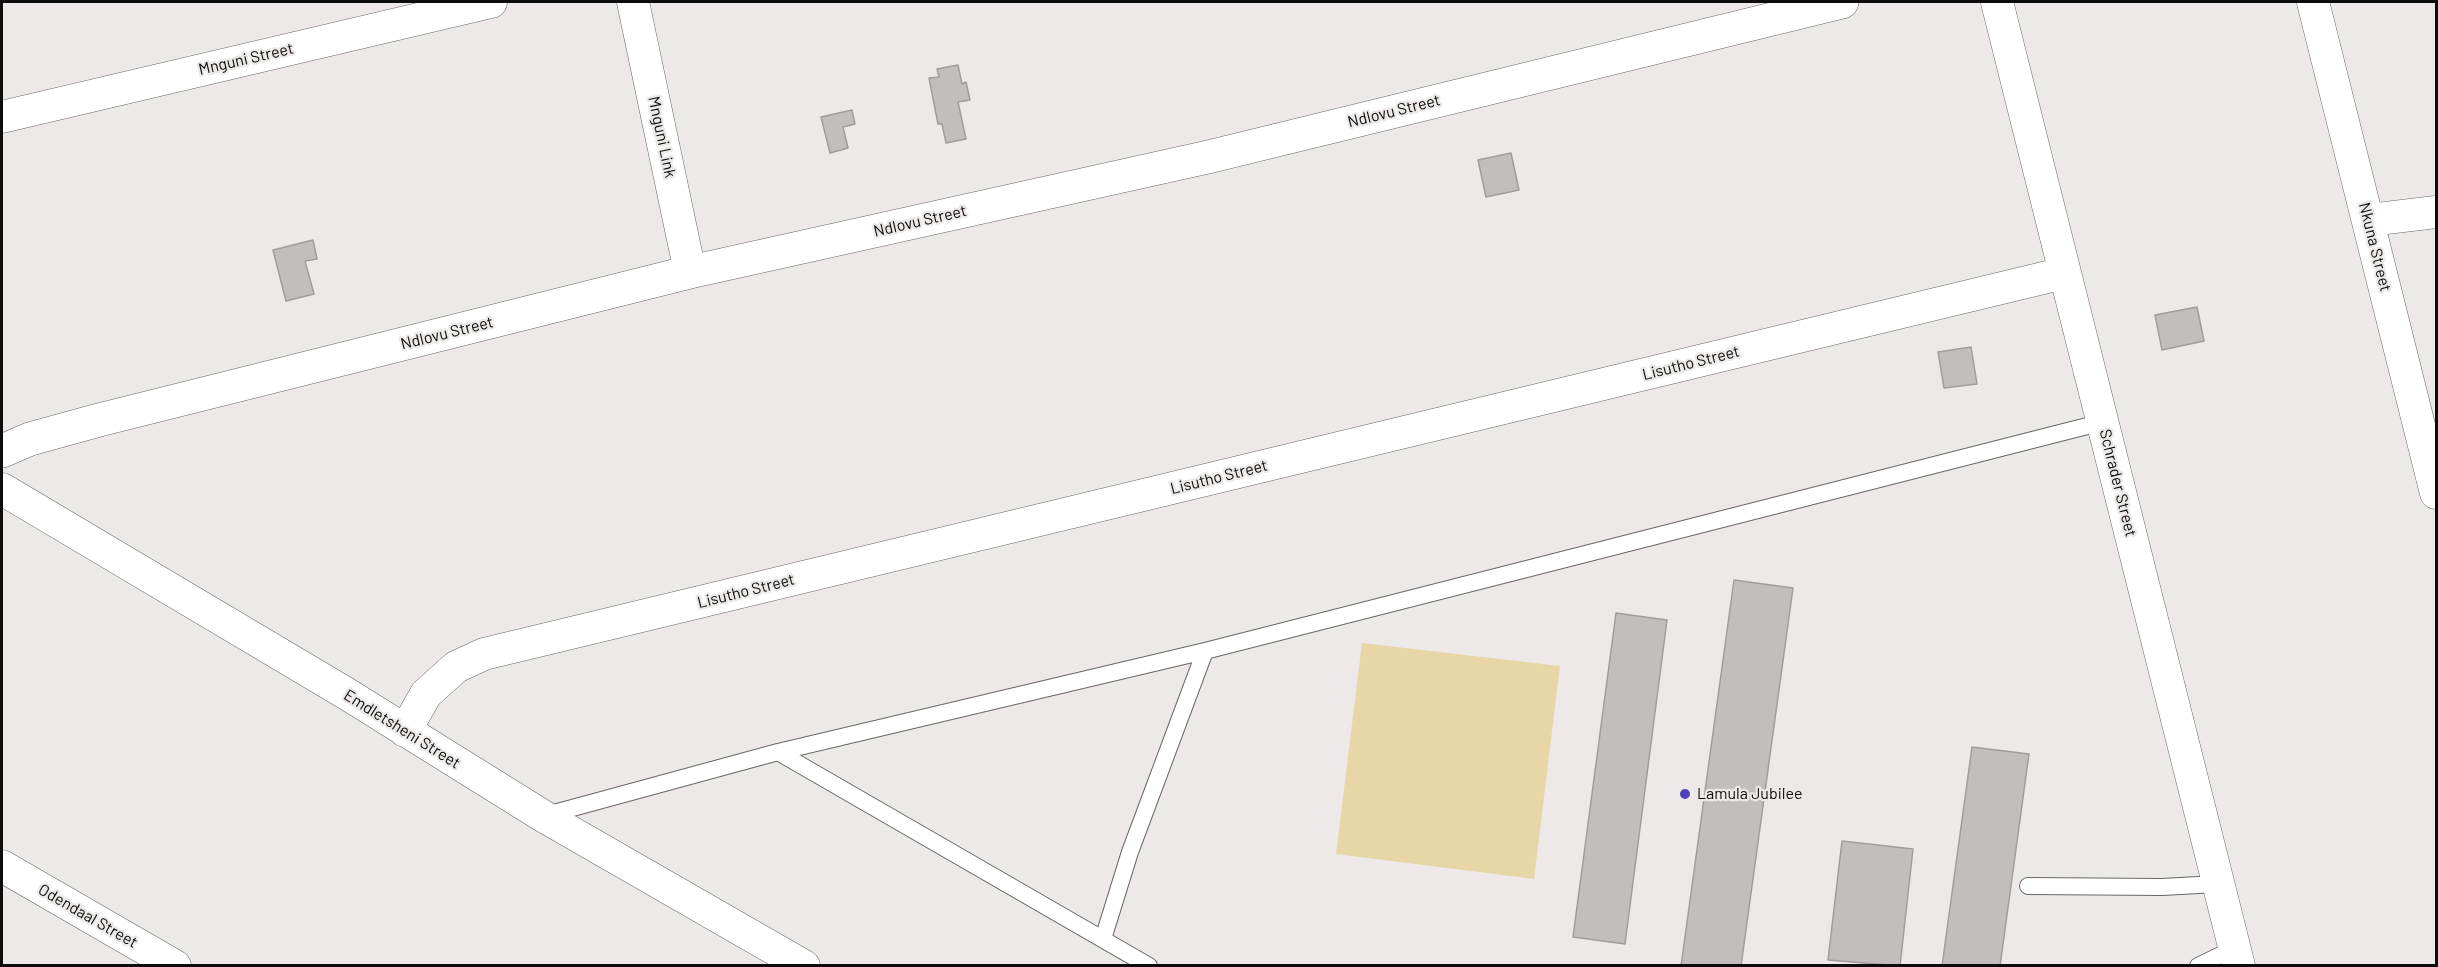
<!DOCTYPE html>
<style>
body{margin:0}
#map{position:relative;width:2438px;height:967px;overflow:hidden;background:#ede9e8;font-family:Barlow,sans-serif}
canvas{display:block}
.frame{position:absolute;inset:0;border:3px solid #0d0c0c;pointer-events:none}
</style>
<div id="map">
<canvas width="2438" height="967"></canvas>
<div class="frame"></div>
</div>
<script>
const ctx = document.querySelector('canvas').getContext('2d');
ctx.lineJoin = 'round';
function paint(path, color) {
  ctx.fillStyle = color;
  ctx.fill(path, 'evenodd');
}
function poly(rows) {
  const path = new Path2D();
  for (const r of rows) {
    path.moveTo(r[0], r[1]);
    for (let i = 2; i < r.length; i += 2) path.lineTo(r[i], r[i + 1]);
  }
  return path;
}
function strokePath(path, color, width, dash) {
  ctx.strokeStyle = color;
  ctx.lineWidth = width;
  ctx.lineCap = dash ? 'butt' : 'round';
  ctx.setLineDash(dash || []);
  ctx.stroke(path);
}
function write(font, color, halo, rows, align = 'center') {
  ctx.font = font + ' Barlow,sans-serif';
  ctx.lineWidth = 4.5;
  ctx.setLineDash([]);
  ctx.textBaseline = 'middle';
  ctx.strokeStyle = halo;
  ctx.fillStyle = color;
  for (const [text, x, y, turn = 0] of rows) {
    ctx.save();
    ctx.translate(x, y);
    ctx.rotate((+turn || 0) * Math.PI / 180);
    ctx.textAlign = isNaN(turn) ? turn : align;
    if (halo) ctx.strokeText(text, 0, 0);
    ctx.fillText(text, 0, 0);
    ctx.restore();
  }
}
const green = poly([
 [1362,643,1560,666,1534,879,1336,854]
]);
const building = poly([
 [958,65,962,84,966,82,970,100,958,102,966,139,946,143,942,124,938,124,929,78,939,77,937,69,958,65],
 [852,110,855,124,843,127,848,148,830,153,821,117,852,110],
 [1511,153,1519,190,1486,197,1478,160,1511,153],
 [313,240,317,259,305,261,314,294,286,301,273,250,313,240],
 [2197,307,2204,341,2162,350,2155,315,2197,307],
 [1971,347,1977,384,1944,388,1938,352,1971,347],
 [1734,580,1793,588,1741,966,1681,966,1734,580],
 [1616,613,1667,620,1625,944,1573,937,1616,613],
 [1972,747,2029,754,2000,966,1942,966,1972,747],
 [1842,841,1913,849,1900,966,1828,960,1842,841]
]);
const service = poly([
 [778,752,1149,966],
 [543,816,778,752,1205,651,2103,422],
 [2028,886,2162,887,2217,884],
 [1103,939,1130,852,1205,651],
 [2198,966,2233,949]
]);
const minor = poly([
 [633,2,690,272],
 [1997,2,2239,966],
 [2313,2,2436,493],
 [2,117,491,2],
 [2369,220,2436,212],
 [2,489,347,694,543,816,804,966],
 [405,731,426,694,456,667,484,654,2064,273],
 [2,866,175,966]
]);
const tertiary = poly([
 [2,451,30,439,99,420,690,272,1208,157,1842,2]
]);
const markers = [
 [1685,794,6,"#4f42b9"]
];
const streetNames = [
 ["Mnguni Street",246,59,-13],
 ["Ndlovu Street",1394,111,-14],
 ["Mnguni Link",662,137,78],
 ["Ndlovu Street",920,221,-13],
 ["Nkuna Street",2375,247,76],
 ["Ndlovu Street",447,333,-14],
 ["Lisutho Street",1691,363,-14],
 ["Lisutho Street",1219,477,-14],
 ["Schrader Street",2118,483,76],
 ["Lisutho Street",746,591,-14],
 ["Emdletsheni Street",402,729,32],
 ["Odendaal Street",88,916,30]
];
const poiNames = [
 ["Lamula Jubilee",1697,794]
];
paint(green, '#e9d6a6');
paint(building, '#c2bebe');
strokePath(building, '#a19d9d', 1.5);
strokePath(service, '#6b6766', 18);
strokePath(minor, '#6b6766', 33);
strokePath(tertiary, '#6b6766', 34);
strokePath(service, '#fff', 16);
strokePath(minor, '#fff', 32);
strokePath(tertiary, '#fff', 33);
for (const [x, y, r, color] of markers) {
  const dot = new Path2D();
  dot.arc(x, y, r, 0, 2 * Math.PI);
  ctx.fillStyle = color;
  ctx.fill(dot);
  strokePath(dot, '#ede9e8', 2);
}
write('16px', '#0d0c0c', '#ede9e8', streetNames);
write('16px', '#0d0c0c', '#ede9e8', poiNames, 'left');
</script>
